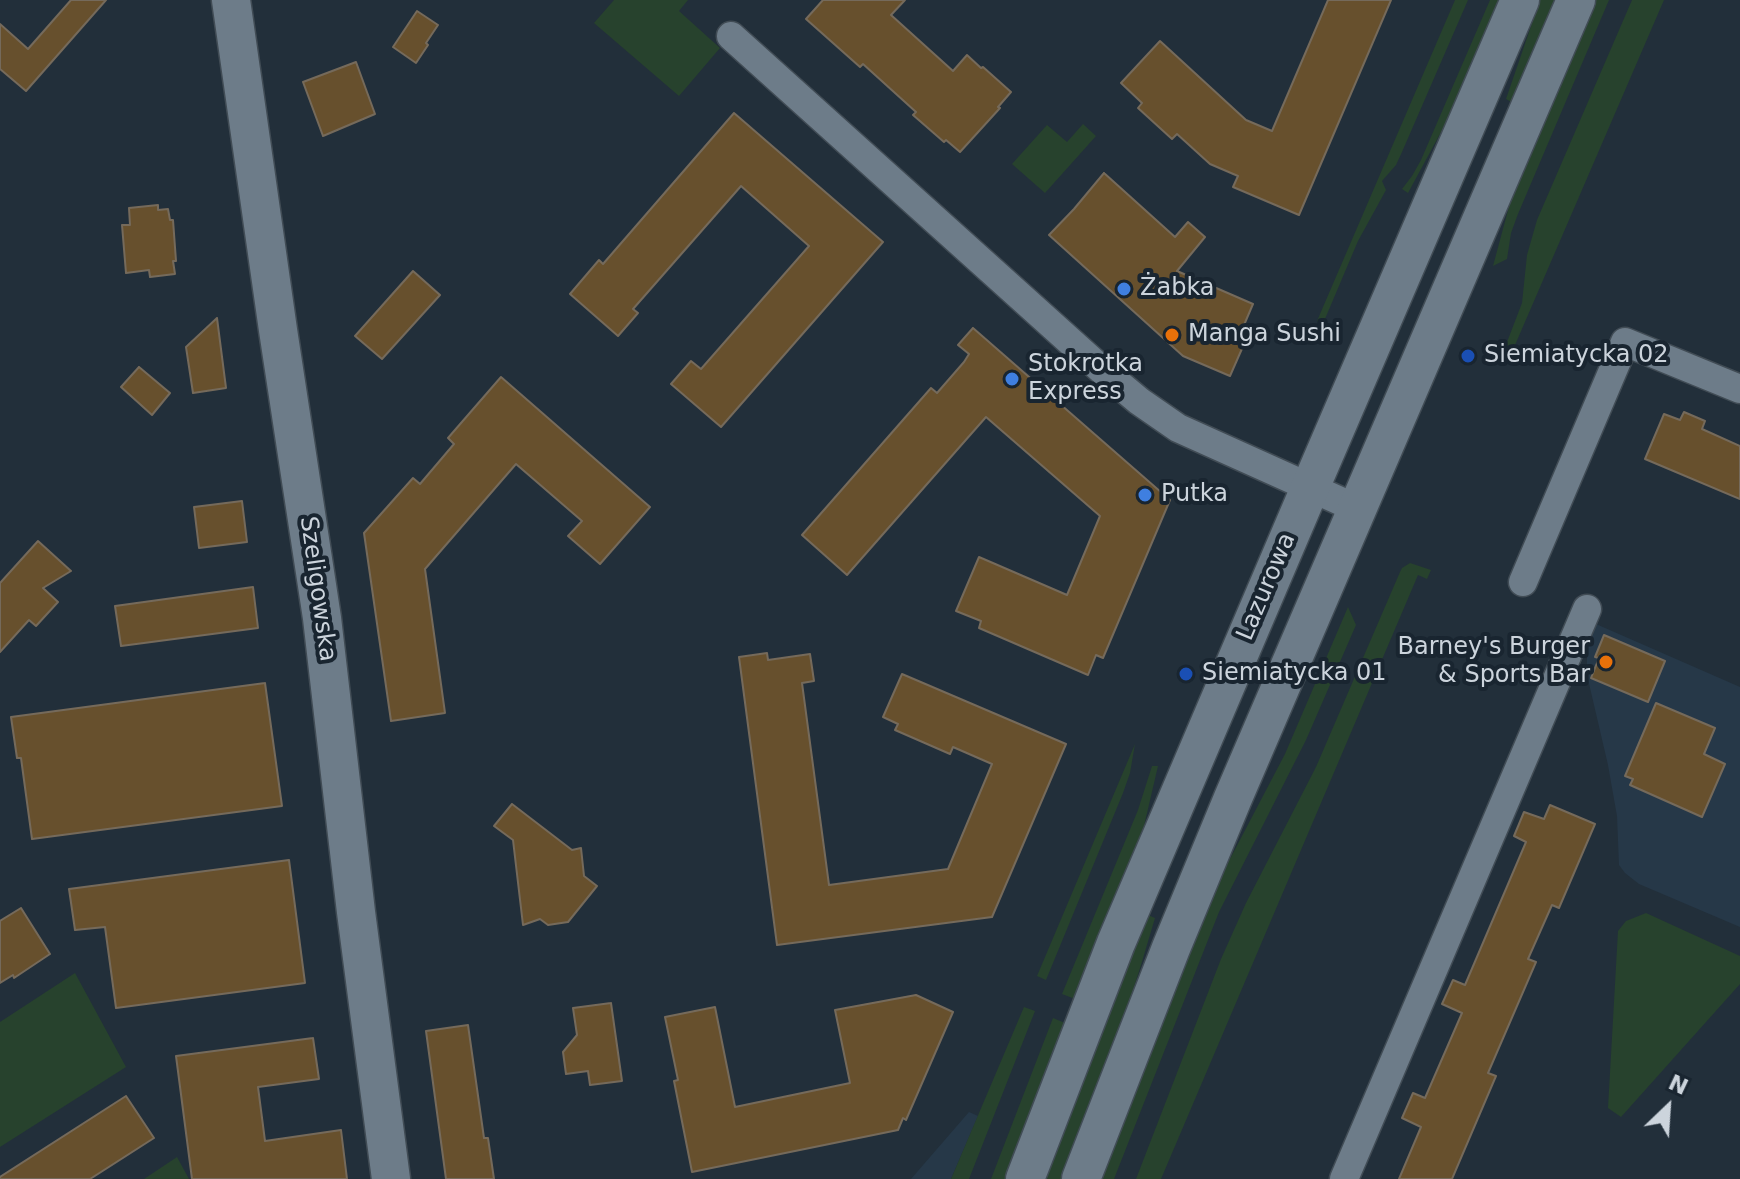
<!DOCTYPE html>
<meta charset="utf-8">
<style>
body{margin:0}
#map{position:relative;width:1740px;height:1179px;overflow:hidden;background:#222f3a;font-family:"DejaVu Sans",sans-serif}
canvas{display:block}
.north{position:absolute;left:1628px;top:1067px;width:80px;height:80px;-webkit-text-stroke:6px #192530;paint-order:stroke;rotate:25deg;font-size:22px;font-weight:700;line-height:32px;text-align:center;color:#ccd4dc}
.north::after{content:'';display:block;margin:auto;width:28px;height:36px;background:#ccd4dc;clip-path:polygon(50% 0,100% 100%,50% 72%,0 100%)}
</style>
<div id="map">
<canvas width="1740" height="1179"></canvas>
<div class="north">N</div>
</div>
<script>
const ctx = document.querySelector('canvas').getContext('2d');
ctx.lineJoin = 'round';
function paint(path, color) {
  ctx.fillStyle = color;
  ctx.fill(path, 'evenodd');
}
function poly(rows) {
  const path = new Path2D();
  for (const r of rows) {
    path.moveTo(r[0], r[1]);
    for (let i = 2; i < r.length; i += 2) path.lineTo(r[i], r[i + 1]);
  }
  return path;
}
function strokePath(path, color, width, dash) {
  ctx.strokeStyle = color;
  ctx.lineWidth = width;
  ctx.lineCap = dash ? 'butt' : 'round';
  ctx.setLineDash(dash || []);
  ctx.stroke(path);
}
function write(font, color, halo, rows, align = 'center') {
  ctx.font = font + ' "DejaVu Sans",sans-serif';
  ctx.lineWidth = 8;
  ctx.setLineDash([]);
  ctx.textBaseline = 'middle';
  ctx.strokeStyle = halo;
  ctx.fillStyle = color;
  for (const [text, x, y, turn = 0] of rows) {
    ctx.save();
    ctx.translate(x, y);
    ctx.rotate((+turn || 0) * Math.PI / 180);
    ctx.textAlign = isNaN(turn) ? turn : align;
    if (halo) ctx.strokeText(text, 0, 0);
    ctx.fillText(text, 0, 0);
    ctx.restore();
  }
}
const built = poly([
 [1596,624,1740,687,1740,927,1639,884,1625,873,1619,865,1617,816,1608,765,1587,675,1587,653,1583,652],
 [969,1112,978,1116,951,1179,911,1179]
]);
const green = poly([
 [614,0,688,0,679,11,720,48,679,96,594,23],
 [1455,0,1468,0,1402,152,1396,165,1382,181,1386,190,1358,241,1322,326,1317,321],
 [1490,0,1499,0,1447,121,1408,193,1402,189,1412,176,1421,160],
 [1540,0,1557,0,1513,103,1506,99],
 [1595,0,1609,0,1518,214,1511,233,1507,259,1493,266,1514,188],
 [1632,0,1664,0,1512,352,1504,350,1522,303,1527,255,1537,220],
 [1083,124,1096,136,1045,193,1012,164,1047,125,1067,142],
 [1410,563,1431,570,1427,579,1418,575,1161,1179,1136,1179,1221,959,1246,903,1316,767,1400,572,1402,568],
 [1348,607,1356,625,1306,740,1219,912,1114,1179,1099,1179,1170,996,1221,876,1285,754],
 [1135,744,1130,773,1123,793,1046,980,1037,976],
 [1152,766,1158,766,1144,826,1075,999,1062,994,1138,810],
 [1646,913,1740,956,1740,984,1621,1117,1608,1108,1618,931,1626,921],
 [1148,915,1155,918,1141,965,1128,1006,1061,1179,1044,1179],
 [75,973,126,1067,0,1147,0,1022],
 [1024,1007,1035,1011,969,1179,951,1179],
 [1053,1018,1065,1023,1005,1179,991,1179],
 [177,1157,189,1179,144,1179]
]);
const building = poly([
 [71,0,106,0,26,91,0,69,0,24,28,49,71,0],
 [823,0,905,0,891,15,953,71,967,55,981,68,983,67,1011,92,998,107,1000,108,960,152,946,140,944,142,913,115,916,112,863,64,860,67,806,19,823,0],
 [1328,0,1391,0,1299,215,1233,187,1238,176,1210,164,1177,134,1172,139,1138,108,1142,103,1121,83,1160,41,1246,120,1272,131,1328,0],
 [417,11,438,25,426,43,428,45,416,63,393,47,417,11],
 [356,62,375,114,323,136,303,82,356,62],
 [734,113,883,242,721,427,671,384,691,361,701,369,809,246,741,186,633,309,638,313,618,336,570,294,599,260,603,264,734,113],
 [1104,173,1175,237,1188,222,1205,237,1177,271,1253,304,1241,332,1248,335,1230,376,1183,356,1049,235,1074,209,1104,173],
 [158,205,158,210,168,209,170,220,173,220,176,261,173,261,175,274,150,277,149,270,126,273,122,225,130,225,129,208,158,205],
 [413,271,440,295,382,359,355,336,413,271],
 [217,318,226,388,193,393,186,347,217,318],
 [973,328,1170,500,1103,658,1096,655,1088,675,979,628,981,621,956,611,979,557,1067,595,1100,516,986,417,847,575,802,535,931,388,937,393,964,362,969,354,958,345,973,328],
 [139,367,170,393,152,415,121,387,139,367],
 [501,377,650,507,600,564,568,536,582,521,516,464,425,569,445,713,391,721,364,533,413,478,420,484,454,444,448,438,501,377],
 [1684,412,1705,421,1702,429,1740,446,1740,499,1645,459,1664,414,1680,420,1684,412],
 [242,501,247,542,199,548,194,507,242,501],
 [38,541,71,571,43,588,58,602,36,626,29,620,0,652,0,583,38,541],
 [253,587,258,628,121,646,115,606,253,587],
 [1604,635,1665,661,1648,702,1591,678,1599,658,1595,657,1604,635],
 [767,653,768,660,810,654,814,681,802,683,829,885,948,869,992,764,953,747,950,754,895,730,898,724,883,717,902,674,1066,744,992,917,777,945,739,657,767,653],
 [265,683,282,806,32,839,21,758,17,758,11,717,265,683],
 [1656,703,1715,728,1704,754,1725,764,1702,817,1630,785,1633,779,1625,776,1656,703],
 [512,804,572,850,581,848,584,876,597,886,568,922,548,925,540,919,523,925,513,840,494,826,512,804],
 [1550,805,1595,824,1559,908,1552,905,1528,959,1536,962,1488,1073,1496,1076,1452,1179,1399,1179,1421,1127,1402,1118,1413,1093,1425,1098,1462,1013,1442,1004,1453,980,1465,985,1526,842,1514,836,1524,812,1544,819,1550,805],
 [289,860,305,983,116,1008,105,927,75,930,69,889,289,860],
 [21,908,50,954,14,978,13,975,0,983,0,921,21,908],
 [916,995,953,1012,906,1120,903,1118,898,1130,692,1172,674,1081,678,1080,665,1017,715,1007,735,1107,850,1083,835,1010,916,995],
 [611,1003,622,1081,590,1085,588,1071,566,1074,563,1052,577,1035,573,1008,611,1003],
 [468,1025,484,1138,488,1138,494,1179,446,1179,426,1031,468,1025],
 [313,1038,319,1079,258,1087,265,1141,341,1130,347,1179,192,1179,176,1056,313,1038],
 [126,1096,154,1138,90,1179,0,1179,0,1177,126,1096]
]);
const street = poly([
 [731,36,1102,370,1139,401,1178,428,1358,509],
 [1523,582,1625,342,1740,389],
 [1344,1179,1587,609]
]);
const secondary = poly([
 [231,0,278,330,322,618,356,912,391,1179],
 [1025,1179,1116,943,1310,488,1520,0],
 [1081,1179,1171,948,1233,798,1576,0]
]);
const markers = [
 [1124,289,8,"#3f7fe0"],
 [1172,335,8,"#e8710a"],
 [1468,356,8,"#1a4fb4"],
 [1012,379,8,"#3f7fe0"],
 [1145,495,8,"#3f7fe0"],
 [1606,662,8,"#e8710a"],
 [1186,674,8,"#1a4fb4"]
];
const poiNames = [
 ["Żabka",1140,289],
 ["Manga Sushi",1188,335],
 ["Siemiatycka 02",1484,356],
 ["Stokrotka",1028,365],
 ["Express",1028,393],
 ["Putka",1161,495],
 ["Barney's Burger",1590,648,"right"],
 ["& Sports Bar",1590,676,"right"],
 ["Siemiatycka 01",1202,674]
];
const streetNames = [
 ["Lazurowa",1267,587,-67],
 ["Szeligowska",317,589,82]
];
paint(built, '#263848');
paint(green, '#27422d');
paint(building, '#67502d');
strokePath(building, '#756a5b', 2);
strokePath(street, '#414c55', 31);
strokePath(secondary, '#414c55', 41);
strokePath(street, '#6d7c89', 28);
strokePath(secondary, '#6d7c89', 38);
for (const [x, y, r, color] of markers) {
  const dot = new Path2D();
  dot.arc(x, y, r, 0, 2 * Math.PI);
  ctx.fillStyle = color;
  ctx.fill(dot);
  strokePath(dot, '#192530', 3);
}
write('24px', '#ccd4dc', '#192530', poiNames, 'left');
write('24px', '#ccd4dc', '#192530', streetNames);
</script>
